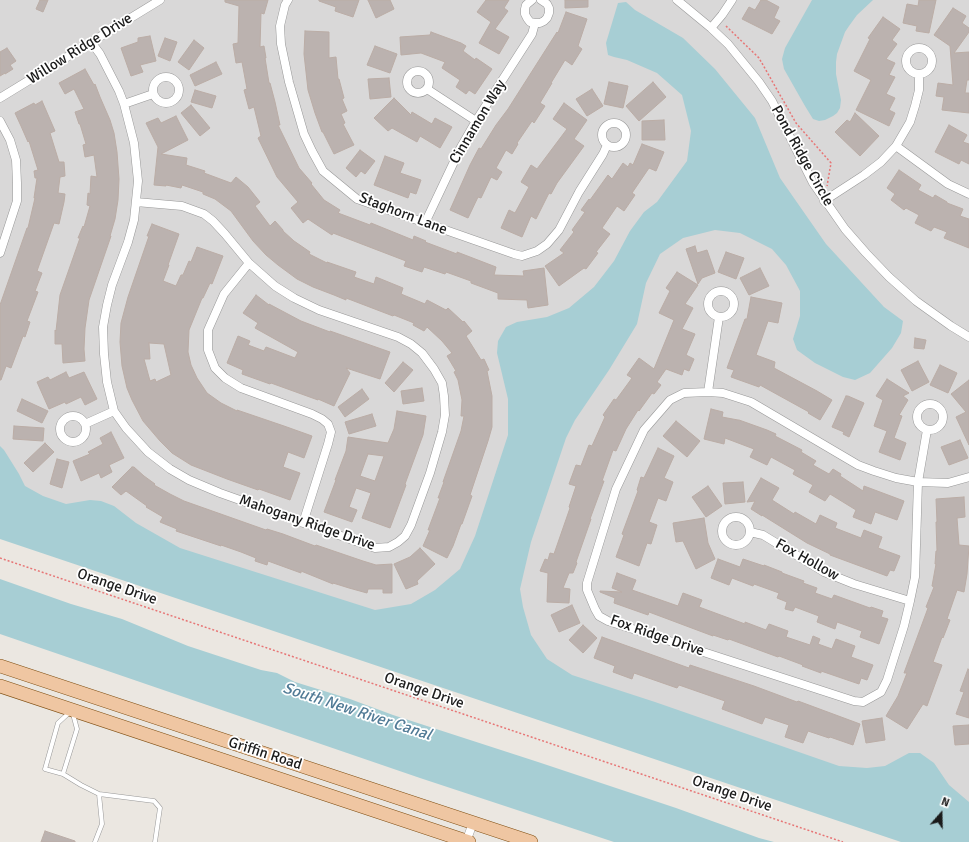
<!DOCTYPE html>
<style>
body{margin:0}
#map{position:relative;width:969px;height:842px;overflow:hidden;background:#ebe7e1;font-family:Signika,sans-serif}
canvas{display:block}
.north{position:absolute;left:921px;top:794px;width:40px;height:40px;-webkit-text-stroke:3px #fff;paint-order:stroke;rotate:20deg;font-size:11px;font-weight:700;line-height:16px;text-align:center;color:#1b1b1b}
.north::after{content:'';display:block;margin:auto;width:14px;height:18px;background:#1b1b1b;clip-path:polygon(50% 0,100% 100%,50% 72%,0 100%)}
</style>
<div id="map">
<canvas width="969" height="842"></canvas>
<div class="north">N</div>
</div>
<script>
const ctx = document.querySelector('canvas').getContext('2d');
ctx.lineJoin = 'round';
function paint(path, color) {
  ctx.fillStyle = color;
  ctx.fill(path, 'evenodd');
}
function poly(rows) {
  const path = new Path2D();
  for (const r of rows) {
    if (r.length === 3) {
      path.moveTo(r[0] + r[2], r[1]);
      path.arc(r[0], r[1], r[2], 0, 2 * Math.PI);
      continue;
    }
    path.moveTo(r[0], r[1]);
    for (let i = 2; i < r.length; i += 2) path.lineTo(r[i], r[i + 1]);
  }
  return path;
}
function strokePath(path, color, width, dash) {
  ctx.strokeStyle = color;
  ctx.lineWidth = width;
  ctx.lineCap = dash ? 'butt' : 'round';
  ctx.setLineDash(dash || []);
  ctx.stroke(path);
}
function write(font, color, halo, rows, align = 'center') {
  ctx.font = font + ' Signika,sans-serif';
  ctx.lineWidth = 3.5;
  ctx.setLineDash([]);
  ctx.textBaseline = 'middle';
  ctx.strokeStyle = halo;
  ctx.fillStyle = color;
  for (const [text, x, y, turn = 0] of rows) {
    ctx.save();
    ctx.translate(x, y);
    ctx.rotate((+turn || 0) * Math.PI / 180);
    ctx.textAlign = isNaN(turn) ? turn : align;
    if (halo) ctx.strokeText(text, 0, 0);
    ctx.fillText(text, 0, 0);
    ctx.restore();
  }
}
const residential = poly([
 [0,0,969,0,969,831,0,496]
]);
const water = poly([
 [812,0,873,0,857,15,849,26,845,32,837,54,836,62,836,74,841,100,840,108,837,113,833,116,825,120,819,121,813,119,805,106,801,99,784,69,782,59,785,48],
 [626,2,635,10,683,38,715,69,755,118,780,178,826,244,884,307,903,321,901,333,892,348,870,373,855,380,843,377,815,363,797,350,793,339,800,316,800,291,786,265,772,249,740,233,715,230,683,238,660,254,646,283,637,324,609,370,575,420,566,438,531,542,520,589,523,607,531,635,547,659,572,675,655,702,839,766,867,768,885,766,909,753,920,753,934,763,949,785,969,802,969,842,901,842,0,539,0,446,4,450,19,474,25,486,43,496,66,504,90,500,101,501,114,506,136,523,180,548,375,610,411,604,435,590,460,569,475,536,508,435,508,399,497,353,498,341,506,327,517,322,547,317,569,308,594,287,614,261,630,231,644,212,657,202,687,161,691,131,682,95,657,73,627,60,614,57,608,55,606,43,618,3],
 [0,579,71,604,122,619,188,646,261,670,277,673,295,682,350,699,393,715,538,762,676,808,759,838,774,842,614,842,420,778,0,634]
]);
const building = poly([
 [40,0,48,0,43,12,36,9,40,0],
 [225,0,268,0,264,14,261,13,260,47,264,46,266,58,265,58,269,83,270,83,275,102,280,125,278,125,299,168,312,183,311,184,324,200,340,210,338,213,370,225,371,223,413,240,414,236,426,241,425,242,457,254,457,252,496,267,494,275,524,276,523,271,544,268,548,305,528,308,527,300,498,299,498,293,471,283,471,281,446,272,445,274,424,267,422,272,404,266,406,261,333,233,332,235,308,219,303,223,291,208,298,202,277,177,258,138,261,136,254,107,249,109,244,90,247,89,242,62,236,63,233,44,238,43,239,6,225,2,225,0],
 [319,0,359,0,353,17,335,11,336,7,319,1,319,0],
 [368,0,390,0,394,9,376,18,368,0],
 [486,0,509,0,504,8,508,11,495,29,509,37,499,54,479,43,491,22,477,12,486,0],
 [565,0,588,0,588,7,565,8,565,0],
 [761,0,766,0,779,7,774,18,780,21,772,34,742,19,749,7,755,10,761,0],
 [919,0,936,0,929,33,916,31,917,26,903,23,907,4,918,6,919,0],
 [953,8,966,16,962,23,969,28,969,32,954,53,969,52,969,80,967,80,965,93,969,93,969,113,942,110,944,97,936,96,938,83,953,85,950,46,934,35,953,8],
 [566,12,587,19,578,46,582,49,572,65,565,60,551,83,552,83,540,103,545,106,534,123,532,121,517,143,518,144,512,154,506,150,496,168,502,172,497,180,491,177,481,198,478,197,468,218,450,210,470,165,479,148,481,149,496,125,508,109,557,32,558,33,566,12],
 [883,17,900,29,892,40,897,44,886,59,895,63,889,75,895,77,886,94,895,98,889,110,895,113,889,126,856,110,871,80,854,71,870,39,868,38,883,17],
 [305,31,329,32,329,58,336,57,338,79,339,79,344,98,342,99,347,111,341,114,345,123,343,124,354,145,334,154,323,132,322,132,315,113,308,90,304,54,305,31],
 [431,32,461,43,466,46,463,51,475,60,476,58,492,69,475,94,469,90,466,94,456,87,460,80,442,68,445,62,421,53,401,55,400,37,430,35,431,32],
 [150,36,156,61,140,65,143,72,131,76,121,48,138,42,138,38,150,36],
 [165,38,177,42,170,61,158,56,165,38],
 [194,40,204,48,189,70,178,62,194,40],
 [375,46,397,54,390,73,367,65,375,46],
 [7,48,16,61,10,65,13,69,5,74,5,73,0,76,0,52,7,48],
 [216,62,222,74,195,86,190,75,216,62],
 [85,69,94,85,95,84,100,97,110,120,114,133,117,152,119,179,118,200,115,219,110,236,111,236,89,300,85,328,84,349,85,361,63,363,62,344,55,344,55,330,56,331,60,295,80,238,78,238,83,226,84,227,90,206,87,205,88,193,90,194,91,176,97,177,94,155,85,157,83,145,86,144,80,124,79,124,75,112,84,109,74,89,65,94,59,83,85,69],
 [389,78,391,97,370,99,368,79,389,78],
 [609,82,628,86,623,108,604,104,609,82],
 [653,82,666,97,639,121,626,106,653,82],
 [592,89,603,106,587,116,576,99,592,89],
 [195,90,216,96,212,108,191,102,195,90],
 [394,98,411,115,412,112,432,124,435,118,452,127,440,148,420,136,417,142,392,128,388,131,374,118,394,98],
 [42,101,55,131,50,133,59,162,64,162,65,176,60,177,58,193,65,194,64,202,59,224,54,223,37,271,42,273,35,291,38,292,27,321,30,322,25,337,23,336,11,368,6,366,1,380,0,380,0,305,27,228,28,228,35,198,34,198,37,178,35,178,34,171,38,170,29,141,28,142,21,126,15,113,34,103,35,105,42,101],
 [564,103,587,120,574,139,584,146,557,183,551,194,549,193,536,219,531,216,522,237,501,228,509,210,515,213,529,187,521,182,531,165,537,169,567,129,553,119,564,103],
 [191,105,210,128,200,136,181,113,191,105],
 [855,113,879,136,860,156,835,132,847,120,850,122,855,113],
 [176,116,188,140,161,154,187,158,186,165,205,171,204,173,231,183,236,177,248,187,260,202,255,206,270,226,275,221,283,230,283,231,294,241,310,252,309,254,327,263,327,262,356,272,354,277,374,284,376,277,403,288,401,294,425,304,427,300,446,310,448,308,463,322,464,321,472,331,466,336,481,360,484,359,489,370,487,371,492,396,492,427,488,441,470,495,472,496,462,524,461,524,453,546,447,558,423,546,430,530,428,530,440,498,438,498,444,482,443,482,461,431,464,416,461,416,462,400,458,380,454,372,456,371,447,356,452,353,442,341,427,327,424,331,413,325,414,323,394,315,393,316,346,298,346,300,334,295,313,287,297,279,278,265,266,255,253,241,231,211,215,199,203,194,203,192,182,185,181,188,166,185,166,186,154,185,158,147,146,123,158,118,161,123,176,116],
 [664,120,665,140,642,140,642,121,664,120],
 [949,125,967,135,963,142,969,144,969,164,961,160,959,164,935,152,949,125],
 [642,144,664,152,656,171,649,168,632,193,635,195,624,211,617,206,602,228,610,234,596,252,598,253,586,269,584,268,559,286,545,266,564,253,560,250,574,232,572,230,585,212,581,210,589,199,590,200,608,175,612,179,623,163,628,167,630,163,633,165,642,144],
 [360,150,375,161,365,174,361,171,356,177,346,168,360,150],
 [385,156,404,163,400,173,421,180,416,194,410,192,408,198,374,185,385,156],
 [899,170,921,185,918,190,933,198,935,195,947,202,947,203,963,209,960,216,969,219,969,248,944,238,947,232,934,227,931,231,915,223,919,215,906,208,904,210,891,200,895,194,887,188,899,170],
 [152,224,179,234,168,265,169,265,163,281,176,286,181,275,183,275,189,261,191,262,197,247,223,256,212,284,210,283,203,298,202,298,189,330,188,352,191,365,197,378,207,393,221,403,237,411,237,410,284,426,312,436,304,458,288,452,283,467,300,473,290,500,259,489,258,490,227,479,191,465,172,453,160,441,143,421,132,400,127,388,122,366,120,342,121,323,128,297,149,236,147,236,152,224],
 [149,343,164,344,171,375,156,382,155,379,150,381,144,359,150,359,149,343],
 [695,246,697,253,707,250,715,273,702,278,698,284,686,249,695,246],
 [726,252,744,258,736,279,718,272,726,252],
 [760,268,769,286,749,295,740,278,760,268],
 [677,272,698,285,685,304,693,308,682,329,695,334,686,355,694,359,689,371,684,369,682,375,666,369,657,382,661,385,654,394,652,393,639,411,638,410,626,429,616,451,613,450,602,481,604,481,590,519,591,519,576,562,577,563,573,573,569,573,563,588,570,589,569,603,547,602,548,573,540,571,545,559,548,560,550,553,554,554,570,508,569,507,576,486,569,484,576,465,581,466,589,445,592,446,605,417,603,415,614,399,616,400,632,378,627,375,639,358,654,369,674,320,659,313,670,291,666,288,677,272],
 [256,295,269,305,269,304,301,321,330,332,330,331,390,352,380,379,346,368,350,373,334,406,318,399,318,400,271,383,270,384,242,374,243,370,227,363,238,336,250,341,248,345,264,351,266,347,295,358,298,352,255,328,258,323,243,313,256,295],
 [751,297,782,303,778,323,768,321,756,355,775,362,774,368,817,391,832,400,820,420,808,413,809,412,760,385,759,387,731,377,734,370,727,368,745,319,747,319,751,297],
 [915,338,926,340,924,349,914,348,915,338],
 [918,361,929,382,912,391,901,370,918,361],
 [403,362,413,370,394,392,385,383,403,362],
 [940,365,957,373,948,393,930,385,940,365],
 [66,372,69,378,84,372,97,399,85,405,81,397,66,404,65,402,49,409,37,382,48,377,50,380,66,372],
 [887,379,909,393,903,396,908,400,899,415,902,416,894,438,906,443,900,460,879,452,887,431,874,426,883,400,876,396,887,379],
 [969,380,969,445,956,417,966,412,951,394,969,380],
 [422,388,424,401,403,404,401,391,422,388],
 [362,389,369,399,345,417,338,407,362,389],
 [846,396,848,396,864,403,849,437,843,434,844,432,832,427,846,396],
 [22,399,48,411,42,423,17,411,22,399],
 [711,409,723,412,722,417,738,420,739,420,767,430,776,434,775,436,802,450,801,452,816,461,813,465,829,474,833,469,841,474,840,476,863,491,864,486,904,501,897,520,875,512,871,524,853,517,856,510,830,494,825,501,809,492,813,485,793,474,795,470,771,457,767,465,750,457,754,449,725,438,724,444,704,439,711,409],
 [397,411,426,416,423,435,405,484,406,485,390,528,362,518,371,493,356,488,349,507,357,510,352,522,324,512,336,480,335,480,346,451,348,437,388,443,394,429,397,411],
 [368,454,384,456,375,481,360,476,368,454],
 [372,414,376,426,349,434,345,422,372,414],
 [676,421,700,441,687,457,663,436,676,421],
 [14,426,44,428,43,441,13,439,14,426],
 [111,432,124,458,109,465,112,472,101,478,99,473,81,481,73,461,90,454,88,452,103,444,100,438,111,432],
 [960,440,968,458,949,465,941,447,960,440],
 [45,443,54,452,33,472,24,463,45,443],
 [658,448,674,456,664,478,673,482,666,501,658,498,649,522,657,525,651,544,647,543,639,566,616,557,624,535,622,534,638,491,637,490,641,477,644,478,658,448],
 [57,459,69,462,62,488,50,484,57,459],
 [132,467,134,467,144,476,155,484,154,485,170,494,184,501,266,530,267,529,283,534,315,546,316,545,363,561,376,565,392,564,392,593,383,593,383,589,368,589,367,593,349,588,333,583,333,584,301,571,301,573,268,561,267,565,255,561,256,558,241,552,221,545,221,546,176,531,177,529,160,522,163,517,146,507,147,506,126,491,121,495,112,487,132,467],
 [761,478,779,488,772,500,794,514,795,512,816,524,820,515,837,523,835,528,861,538,864,530,882,537,878,548,900,556,894,571,890,570,887,576,830,555,830,554,807,543,762,515,762,516,751,509,755,501,747,502,761,478],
 [743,482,745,502,725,504,723,483,743,482],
 [708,486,722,506,706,517,692,497,708,486],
 [964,497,965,517,957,518,959,545,969,546,967,574,964,592,957,590,947,619,950,620,943,638,942,637,933,662,942,665,927,706,923,704,907,729,886,716,898,696,907,673,904,673,928,608,926,607,934,587,932,586,936,564,935,564,936,551,937,551,936,522,937,522,936,499,964,497],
 [704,518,708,543,715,559,696,569,683,541,676,542,673,523,704,518],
 [420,548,435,564,417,581,418,584,406,589,394,564,410,557,420,548],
 [718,559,740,567,743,559,764,566,764,565,782,572,782,573,804,581,803,583,817,588,815,593,832,599,834,595,870,608,871,607,883,611,881,617,888,619,879,644,860,637,862,631,837,622,835,629,817,622,819,616,795,607,793,611,785,609,787,602,777,598,779,593,754,584,753,586,732,578,729,585,711,578,718,559],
 [617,573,636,580,632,590,678,606,683,593,702,600,699,607,745,624,745,622,766,630,769,624,788,631,786,637,810,645,813,636,820,639,818,644,832,649,836,639,855,646,851,657,873,665,867,680,861,678,859,684,821,671,821,673,802,666,803,665,779,656,778,657,729,639,728,640,713,635,713,636,649,612,648,615,614,603,615,598,600,592,600,591,622,592,612,588,617,573],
 [572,605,580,623,559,632,551,615,572,605],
 [583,625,597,638,583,653,569,640,583,625],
 [602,637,689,668,690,665,754,686,797,702,798,701,860,724,853,745,830,737,829,738,808,731,803,743,785,737,789,725,765,717,762,724,741,716,722,709,725,701,679,685,677,688,634,673,632,679,613,672,615,666,594,658,602,637],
 [968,669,969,670,969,718,956,714,964,692,960,691,968,669],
 [882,718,885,740,866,743,862,721,882,718],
 [969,725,969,744,955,745,953,726,969,725],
 [45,831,75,841,75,842,41,842,45,831]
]);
const path = poly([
 [726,26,759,58,796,123,831,163,827,186],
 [0,558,843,842]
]);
const service = poly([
 [70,712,58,723,45,769,63,774,81,785,99,794,154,801,160,808,155,842],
 [63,774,77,729,73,714],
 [95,842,102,824,99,794]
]);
const minor = poly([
 [288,0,285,5,280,26,281,44,289,82,304,134,312,151,323,171,357,199,514,254,522,256,537,251,547,244,559,230,579,192,603,154,607,145],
 [532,0,526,5,525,9,525,14,527,18,530,22,535,23,540,23,544,21,547,18,549,13,549,8,547,4,541,0],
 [677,0,711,28,728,44,759,82,772,101,813,183,845,229,866,253,889,277,916,301,951,326,969,337],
 [711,28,722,15,732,0],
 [91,42,100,54,119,91,124,104,134,143,138,181,134,220,128,242,112,285,107,305,103,327,104,354,107,382,114,411,126,428,148,452,170,469,189,480,220,493,375,548,389,547,398,542,405,536,411,525,430,473,442,432,445,415,444,396,442,383,434,369,422,353,411,344,398,337,319,310,294,298,275,286,249,263,225,234,213,221,204,214,182,206,136,202],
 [919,61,13],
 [418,82,11],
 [166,90,13],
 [427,89,476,121],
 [0,98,160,0],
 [124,104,153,94],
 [0,121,10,140,16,160,17,183,17,201,0,253],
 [614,135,12],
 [896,146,948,184,969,194],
 [824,201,864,175,881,162,896,146,910,122,915,106,919,90,919,74],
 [425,223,461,147,476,121,532,34,535,23],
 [249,263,224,294,208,330,208,350,215,368,225,378,241,388,312,414,322,419,328,424,331,432,328,444,303,523],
 [721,304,13],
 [708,392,719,317],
 [930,417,13],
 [73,429,13],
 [85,424,114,411],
 [927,430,918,482,915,577,910,601,904,626,887,680,881,692,863,702,854,701,608,621,599,616,595,609,587,590,587,583,616,489,644,430,670,400,684,393,708,392,723,393,751,402,858,465,874,471,896,478,918,482,948,483,969,477],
 [736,531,14],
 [750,532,763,535,824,572,854,584,910,601],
 [466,842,473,823]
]);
const primary = poly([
 [0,666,531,842],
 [0,686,469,842]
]);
const streetNames = [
 ["Willow Ridge Drive",80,49,-32],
 ["Cinnamon Way",478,122,-59],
 ["Pond Ridge Circle",802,156,61],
 ["Staghorn Lane",403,214,21],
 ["Mahogany Ridge Drive",307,523,19],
 ["Fox Hollow",807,560,29],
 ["Orange Drive",117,587,19],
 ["Fox Ridge Drive",657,636,19],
 ["Orange Drive",424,691,19],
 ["Griffin Road",265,754,18],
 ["Orange Drive",732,794,19]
];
const waterNames = [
 ["South New River Canal",357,712,18]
];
paint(residential, '#d9d8d8');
paint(water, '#a7ced4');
paint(building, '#bbb2af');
strokePath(building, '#bbada6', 1);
strokePath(service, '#989898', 5);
strokePath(minor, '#989898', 9);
strokePath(primary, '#804f12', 14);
strokePath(path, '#e77676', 1.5, [2, 2]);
strokePath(service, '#fff', 4);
strokePath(minor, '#fff', 8);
strokePath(primary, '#efc6a2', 13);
write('15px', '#1b1b1b', '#fff', streetNames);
write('italic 16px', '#517b96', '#fff', waterNames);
</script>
